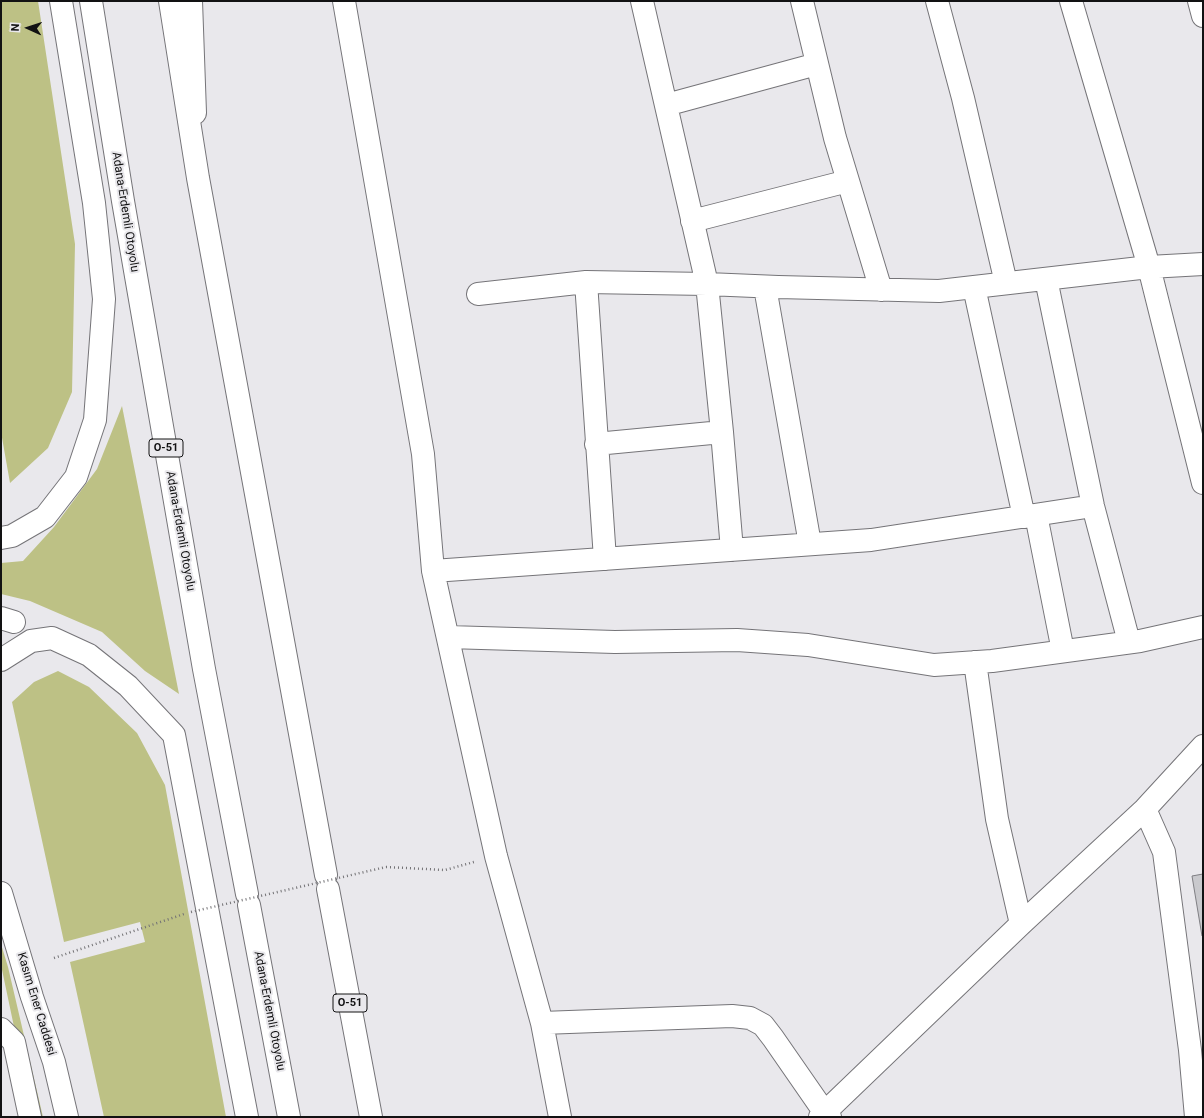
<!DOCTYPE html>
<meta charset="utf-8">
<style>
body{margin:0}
#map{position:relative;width:1204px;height:1118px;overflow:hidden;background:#e9e8ec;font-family:Roboto,sans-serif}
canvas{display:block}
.frame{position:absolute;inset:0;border:2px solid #121213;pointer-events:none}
.north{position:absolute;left:8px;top:8px;width:40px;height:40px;-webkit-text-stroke:3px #e9e8ec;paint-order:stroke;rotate:273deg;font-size:11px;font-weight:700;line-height:16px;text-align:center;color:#121213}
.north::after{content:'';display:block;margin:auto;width:14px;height:18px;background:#121213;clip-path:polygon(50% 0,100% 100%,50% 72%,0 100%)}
</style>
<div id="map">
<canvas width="1204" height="1118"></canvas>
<div class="frame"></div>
<div class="north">N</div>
</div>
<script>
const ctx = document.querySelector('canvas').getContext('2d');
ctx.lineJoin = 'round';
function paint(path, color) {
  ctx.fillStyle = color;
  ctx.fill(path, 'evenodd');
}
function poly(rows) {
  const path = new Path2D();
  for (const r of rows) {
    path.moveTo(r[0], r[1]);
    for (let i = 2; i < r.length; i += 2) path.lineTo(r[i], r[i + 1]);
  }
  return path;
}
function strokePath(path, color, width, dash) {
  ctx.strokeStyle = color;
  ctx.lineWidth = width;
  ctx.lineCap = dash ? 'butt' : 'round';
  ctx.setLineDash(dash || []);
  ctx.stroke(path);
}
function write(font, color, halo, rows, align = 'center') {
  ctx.font = font + ' Roboto,sans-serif';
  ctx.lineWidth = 4;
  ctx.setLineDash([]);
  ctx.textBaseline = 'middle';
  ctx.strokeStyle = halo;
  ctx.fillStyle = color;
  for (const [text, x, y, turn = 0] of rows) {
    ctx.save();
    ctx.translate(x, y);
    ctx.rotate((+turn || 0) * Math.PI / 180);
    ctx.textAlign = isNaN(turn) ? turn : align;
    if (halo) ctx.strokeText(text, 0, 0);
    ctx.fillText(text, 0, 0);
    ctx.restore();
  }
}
const green = poly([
 [1,1,38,1,75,244,72,392,48,448,10,483,1,432],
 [122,406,179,694,145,671,102,632,30,601,1,594,1,563,23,561,54,527,97,469],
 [58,671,89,687,137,733,165,785,226,1117,104,1117,70,962,145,942,140,922,64,942,12,702,34,682],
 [1,944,8,967,43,1117,33,1117,1,965]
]);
const building = poly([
 [1203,874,1203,936,1202,936,1192,876,1203,874]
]);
const path = poly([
 [386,867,445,870,474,862],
 [54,958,184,914]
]);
const minor = poly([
 [344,1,423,454,433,571,496,856,542,1023,560,1117],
 [642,1,707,284,722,432,732,550],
 [802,1,835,138,881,290],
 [937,1,963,98,1006,283],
 [1071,1,1149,267,1203,483],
 [1199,1,1203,16],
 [666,105,817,64],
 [692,221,848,181],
 [1046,279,1093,506,1129,642],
 [586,282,605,559],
 [765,287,810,544],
 [974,287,1024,517],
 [478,294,586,282,707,284,778,287,939,291,1149,267,1203,264],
 [596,444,722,432],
 [1036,515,1063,651],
 [433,571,871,540,1093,506],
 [1,618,14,622],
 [448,637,615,642,737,640,808,645,934,665,992,661,1140,641,1203,627],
 [975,662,997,819,1021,924],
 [1145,809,1164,852,1190,1050,1196,1117],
 [542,1023,732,1016,750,1018,763,1025,773,1038,825,1113,830,1117],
 [820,1117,1021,924,1145,809,1203,746]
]);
const major = poly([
 [191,1,195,113],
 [1,893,32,997,54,1062,67,1117],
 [1,1029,14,1042,30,1117]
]);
const highway = poly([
 [91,1,123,201,204,669,247,894],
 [170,1,198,178,326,875],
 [1,538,12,536,45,517,76,477,95,420,104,299,94,203,61,1],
 [1,660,31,641,52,638,89,655,128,686,174,735,247,1117],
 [328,889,371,1117],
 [249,905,289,1117]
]);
const pathBridge = poly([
 [191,912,386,867]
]);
const shields = [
 [166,448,34],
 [350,1003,34]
];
const shieldNames = [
 ["O-51",166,448],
 ["O-51",350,1003]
];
const streetNames = [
 ["Adana-Erdemli Otoyolu",125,212,81],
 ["Adana-Erdemli Otoyolu",180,531,80],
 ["Kasım Ener Caddesi",36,1004,73],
 ["Adana-Erdemli Otoyolu",269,1011,79]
];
paint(green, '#bdc185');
paint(building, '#c9c9cd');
strokePath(building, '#7e7e82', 1);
strokePath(minor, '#757478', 24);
strokePath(major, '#757478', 24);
strokePath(highway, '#757478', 24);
strokePath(path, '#737275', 2.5, [1, 3]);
strokePath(minor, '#fff', 22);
strokePath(major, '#fff', 22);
strokePath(highway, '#fff', 22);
strokePath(pathBridge, '#737275', 2.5, [1, 3]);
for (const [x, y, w] of shields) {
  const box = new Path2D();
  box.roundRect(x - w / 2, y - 9, w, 18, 3);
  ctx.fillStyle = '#e9e8ec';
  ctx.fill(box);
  strokePath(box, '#121213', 1);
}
write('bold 11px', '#121213', null, shieldNames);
write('12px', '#121213', '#e9e8ec', streetNames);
</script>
